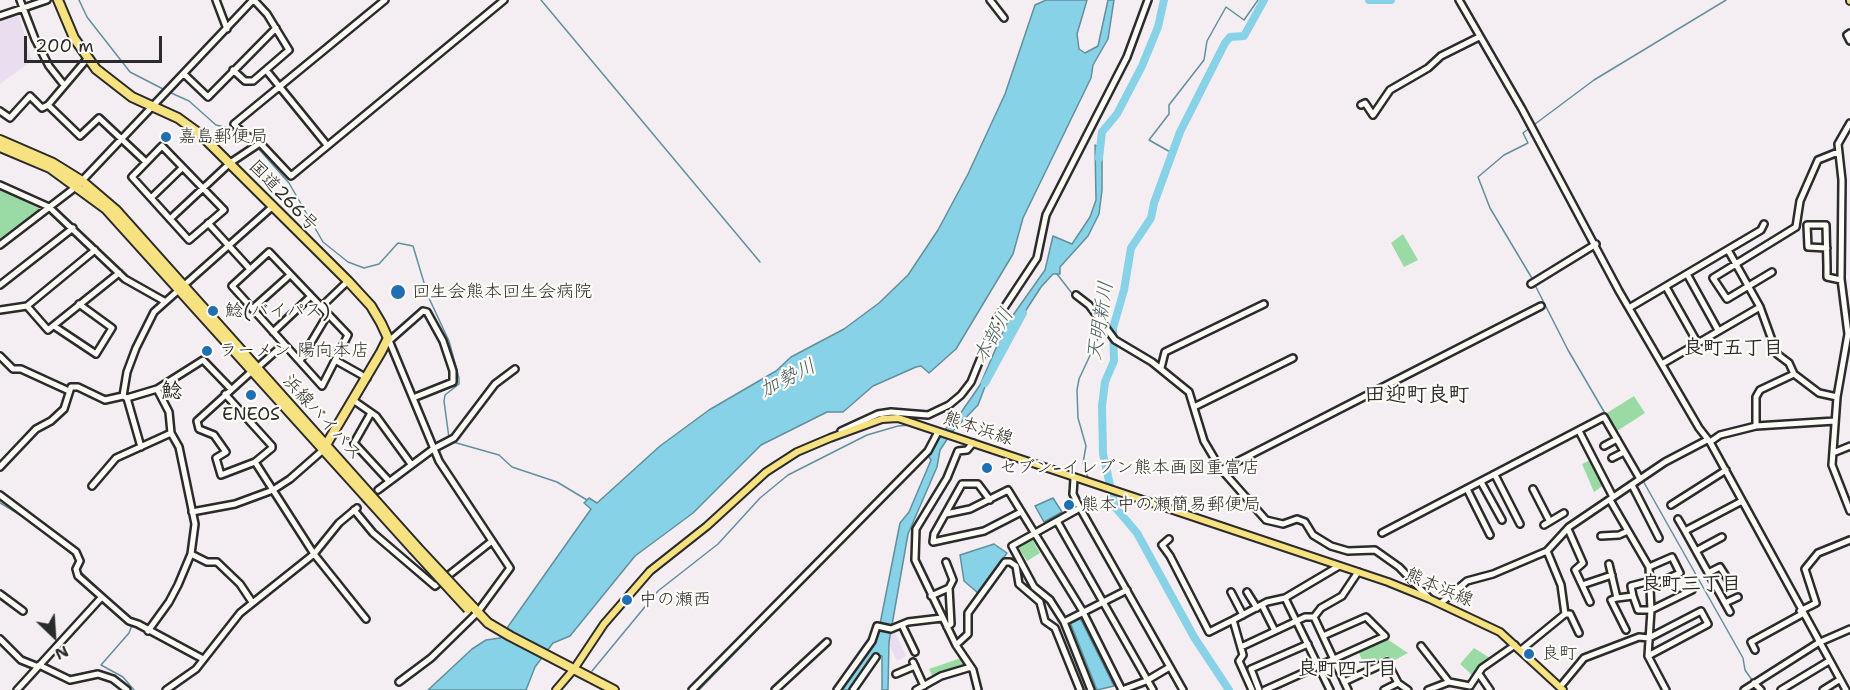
<!DOCTYPE html>
<meta charset="utf-8">
<style>
body{margin:0}
#map{position:relative;width:1850px;height:690px;overflow:hidden;background:#f4eef3;font-family:"Shantell Sans",sans-serif}
canvas{display:block}
.north{position:absolute;left:24px;top:606px;width:60px;height:60px;-webkit-text-stroke:4px #fdfcf7;paint-order:stroke;rotate:155deg;font-size:16px;font-weight:700;line-height:24px;text-align:center;color:#2b2b2b}
.north::after{content:'';display:block;margin:auto;width:21px;height:27px;background:#2b2b2b;clip-path:polygon(50% 0,100% 100%,50% 72%,0 100%)}
.scale{position:absolute;left:24px;top:36px;width:138px;height:27px;box-sizing:border-box;border:3px solid #2b2b2b;border-top:0;padding-left:8px;font-size:18px;line-height:21px;white-space:nowrap;color:#2b2b2b;-webkit-text-stroke:4px #fdfcf7;paint-order:stroke}
</style>
<div id="map">
<canvas width="1850" height="690"></canvas>
<div class="north">N</div>
<div class="scale">200 m</div>
</div>
<script>
const ctx = document.querySelector('canvas').getContext('2d');
ctx.lineJoin = 'round';
function paint(path, color) {
  ctx.fillStyle = color;
  ctx.fill(path, 'evenodd');
}
function poly(rows) {
  const path = new Path2D();
  for (const r of rows) {
    path.moveTo(r[0], r[1]);
    for (let i = 2; i < r.length; i += 2) path.lineTo(r[i], r[i + 1]);
  }
  return path;
}
function strokePath(path, color, width, dash) {
  ctx.strokeStyle = color;
  ctx.lineWidth = width;
  ctx.lineCap = dash ? 'butt' : 'round';
  ctx.setLineDash(dash || []);
  ctx.stroke(path);
}
function write(font, color, halo, rows, align = 'center') {
  ctx.font = font + ' "Shantell Sans","Klee One",sans-serif';
  ctx.lineWidth = 4.5;
  ctx.setLineDash([]);
  ctx.textBaseline = 'middle';
  ctx.strokeStyle = halo;
  ctx.fillStyle = color;
  for (const [text, x, y, turn = 0] of rows) {
    ctx.save();
    ctx.translate(x, y);
    ctx.rotate((+turn || 0) * Math.PI / 180);
    ctx.textAlign = isNaN(turn) ? turn : align;
    if (halo) ctx.strokeText(text, 0, 0);
    ctx.fillText(text, 0, 0);
    ctx.restore();
  }
}
const built = poly([
 [19,16,32,61,0,84,0,19],
 [891,632,895,632,906,656,897,661,889,644]
]);
const green = poly([
 [0,189,40,209,0,242],
 [1403,234,1418,260,1404,267,1391,243],
 [1634,396,1645,413,1617,431,1607,413],
 [1591,460,1604,485,1594,492,1582,464],
 [1032,539,1040,553,1027,561,1018,547],
 [1387,639,1408,653,1393,661,1387,656,1365,667,1359,653],
 [1474,648,1490,658,1472,675,1460,664],
 [961,658,967,665,934,679,929,669]
]);
const water = poly([
 [1046,0,1087,0,1077,34,1079,49,1085,53,1098,46,1108,0,1114,0,1108,39,1093,65,1091,78,1023,218,1013,254,956,349,929,373,921,366,916,367,873,386,843,412,827,412,761,445,693,513,635,556,570,636,553,643,535,667,526,690,428,690,472,649,486,640,500,638,591,509,584,503,589,498,597,503,660,446,709,410,776,371,791,357,844,329,879,303,908,275,938,230,968,174,1005,94,1035,5,1046,0],
 [1095,145,1102,148,1102,190,1099,214,1088,236,1060,267,1060,274,1053,274,1041,287,997,355,978,405,952,432,940,450,937,467,908,534,889,642,888,690,882,690,882,656,875,655,851,690,839,690,872,641,880,624,900,523,909,512,931,460,927,454,938,436,958,417,980,385,1006,325,1045,270,1053,236,1072,244,1090,217,1096,200,1095,145],
 [1053,498,1062,512,1044,522,1035,506,1053,498],
 [994,544,1007,553,978,593,964,581,960,555,994,544],
 [1080,618,1114,686,1097,690,1070,622,1080,618]
]);
const stream = poly([
 [79,0,87,17,130,72,165,90],
 [541,0,760,262],
 [169,92,189,101,216,125,229,128,253,144],
 [257,147,289,183,323,242,348,262,364,268,379,264,398,243,413,246,428,296,449,341,459,378,459,384,445,395,444,401,449,438],
 [1172,153,1149,140,1169,114,1169,105,1204,60,1207,41,1226,7,1244,20,1258,0],
 [1057,274,1074,296],
 [1533,280,1490,208,1478,177,1504,155,1528,143,1523,133,1594,80,1726,0],
 [1535,285,1568,350,1630,456],
 [934,427,943,430],
 [453,442,499,455,512,467,557,482,587,500],
 [1088,478,1083,463,1086,446,1078,418,1077,390,1079,379,1100,334,1101,325],
 [1642,479,1743,658,1745,670,1752,680],
 [0,503,35,524],
 [41,529,74,556,76,562],
 [79,570,129,618],
 [132,625,129,633,101,665,123,677,134,690],
 [592,671,658,591,718,544,760,498,788,475,867,435,898,426,911,425],
 [699,690,902,481]
]);
const river = poly([
 [1369,0,1391,0],
 [1099,158,1102,132,1117,114,1142,66,1158,27,1164,0],
 [985,383,1023,313],
 [1229,690,1194,637,1137,533,1115,507,1103,454,1102,406,1105,382,1114,361,1113,328,1124,290,1131,248,1151,218,1154,203,1180,132,1225,43,1230,37,1244,36,1264,0]
]);
const minorTunnel = poly([
 [357,508,378,490]
]);
const minor = poly([
 [20,0,35,39,49,66,64,85],
 [216,0,227,29],
 [385,0,234,124,245,135,260,143,291,176,504,0],
 [990,0,1004,18],
 [1459,0,1522,109,1619,291,1699,428,1710,442,1846,690],
 [0,16,47,0],
 [1850,33,1847,35,1850,41],
 [233,70,245,81,253,81,289,50,267,14,254,0],
 [266,70,327,145],
 [184,74,208,97,276,28],
 [48,105,80,136,99,118,146,162],
 [1361,105,1365,103,1373,115,1390,90,1428,68,1441,56,1479,37],
 [0,111,10,118,30,96,42,108,48,105,87,59],
 [1850,123,1838,144,1842,180,1841,279,1848,334,1837,397,1832,465,1850,511],
 [162,146,224,210,189,240,132,177,162,146],
 [0,185,49,207,125,279,164,301],
 [151,198,182,168],
 [170,219,230,163,260,143],
 [208,223,250,269],
 [0,245,77,186,253,0],
 [1827,248,1808,247,1807,225,1826,225,1827,267,1827,277,1841,280],
 [1728,250,1760,307,1777,354,1789,363,1794,374,1819,393,1837,397],
 [269,252,348,335,322,386,232,286,269,252],
 [1772,272,1727,299,1713,278,1796,227,1800,201,1818,160,1838,152],
 [1687,274,1718,330],
 [1531,284,1596,244],
 [0,285,73,228],
 [1666,287,1697,342],
 [1076,295,1089,305,1115,340,1152,362,1189,392,1204,441,1220,468,1266,520,1283,524,1297,519,1305,522,1313,535,1331,546,1348,551,1375,550,1399,567,1429,598],
 [27,306,48,330,119,273],
 [321,307,348,281],
 [1629,308,1761,230,1764,224],
 [252,309,290,275],
 [0,310,27,306,95,250],
 [54,326,96,354,112,328,79,304],
 [273,332,310,297],
 [388,338,439,461,510,568,477,613,431,658,399,682],
 [389,341,423,311,427,312,443,341,453,371,453,382,413,398],
 [0,356,13,369,21,369,69,391],
 [335,360,367,378],
 [300,361,328,314],
 [1662,364,1760,307],
 [257,368,284,344],
 [1161,368,1165,352,1264,304],
 [252,371,197,421,199,429,214,435,226,452,216,458,221,475,255,462,314,554,366,619],
 [225,394,272,446,272,448,255,462],
 [123,396,127,372,136,348,154,312,272,207],
 [127,398,141,447],
 [353,400,376,416,411,464],
 [1194,407,1293,358],
 [371,413,354,443,389,481],
 [1756,426,1756,397,1760,390,1794,374],
 [841,431,878,414,891,412,928,415,949,405,961,395,971,382,996,320,1037,258,1046,215,1127,57,1148,0],
 [1579,431,1613,497],
 [1710,442,1720,435,1756,426,1835,421],
 [973,443,967,450,958,451,947,478,916,529,915,560,956,645,973,670,978,690],
 [1604,446,1617,439],
 [1833,453,1850,446],
 [1612,458,1624,452],
 [0,467,36,429,51,421,64,409,71,387,78,387,105,400,123,396,127,398,157,389,203,360,231,389],
 [1221,470,1541,306],
 [1495,475,1520,524],
 [1074,479,1073,494,1080,508,1183,690],
 [1481,482,1502,520],
 [1632,485,1659,538],
 [92,486,116,458,171,433],
 [1467,489,1490,535],
 [1533,489,1549,520],
 [378,490,433,449,454,438,495,384,515,369],
 [0,495,76,552,80,561,76,569,78,576,129,621,138,624,203,659],
 [990,500,978,484,962,484,934,534,933,542,984,531,1021,512],
 [1610,500,1649,567,1651,610,1648,656,1666,690],
 [1671,505,1726,470],
 [1080,508,1012,546,1034,587,1050,600,1064,622,1091,690],
 [354,510,373,533,435,586,492,541],
 [192,512,235,504,273,490,290,479,323,450],
 [946,514,970,509,1008,490,1082,610,1122,690],
 [1678,519,1685,531],
 [1057,521,1153,690],
 [1544,525,1564,513],
 [1568,529,1583,563,1575,570,1590,602],
 [1382,533,1604,417,1640,479],
 [1601,536,1619,535,1628,531],
 [1169,539,1162,545,1170,556,1209,632,1233,620],
 [1696,551,1722,537],
 [191,554,207,562,217,562,240,584,252,602],
 [946,562,953,580,949,588],
 [1609,564,1617,598,1611,600,1626,630],
 [1649,567,1672,557,1680,573,1650,586],
 [1708,573,1720,567,1727,578],
 [1582,585,1612,575],
 [1231,592,1243,615],
 [1247,592,1257,608],
 [0,594,23,611],
 [931,596,949,588,951,624,947,627],
 [1633,596,1631,586,1650,581],
 [1285,598,1330,690],
 [1617,598,1633,596,1638,610,1651,610,1692,590],
 [1441,603,1467,581,1493,574,1547,551,1569,527,1665,462,1707,440],
 [1725,603,1738,597],
 [1262,605,1275,631],
 [1800,611,1816,603,1805,569,1818,553,1850,540],
 [1730,612,1685,531,1742,501],
 [1565,614,1570,614,1579,633],
 [1064,622,1127,590],
 [902,625,915,652],
 [148,631,169,602,178,585,191,554,195,524,179,447,171,433,169,412,157,389],
 [0,639,21,660,36,666],
 [956,645,968,634,968,613,1005,562,1010,562,1016,566,1019,584,1040,602,1045,621,1055,628,1080,690],
 [1421,646,1449,682],
 [1241,647,1305,617,1314,617],
 [1521,650,1565,614,1561,585,1547,551],
 [1755,650,1751,642,1802,614],
 [913,662,924,686],
 [39,665,70,680,98,674,113,679,127,690],
 [896,674,915,666],
 [1479,674,1490,690],
 [1344,682,1387,662,1398,683],
 [1754,683,1761,690],
 [1560,687,1584,658,1639,637,1649,638,1701,611,1708,624,1648,656],
 [17,690,100,599],
 [166,690,196,669,240,613,314,554,339,523,357,508],
 [692,690,928,451,938,432],
 [775,690,827,642],
 [837,690,872,641,877,626,891,629,908,622,942,618],
 [853,690,876,657],
 [916,690,941,676,971,667],
 [1122,690,1146,681,1168,668],
 [1252,690,1239,661,1243,655,1233,620,1267,602,1285,598,1339,566],
 [1259,690,1251,669,1308,644],
 [1265,690,1385,636,1366,617,1323,636],
 [1348,690,1314,617,1321,608,1342,596,1358,572],
 [1384,690,1398,683,1408,690],
 [1428,690,1449,682,1470,686,1482,668,1515,645],
 [1744,690,1818,643,1850,629],
 [1781,690,1829,661],
 [1823,690,1839,680]
]);
const major = poly([
 [1850,0,1850,1],
 [556,690,574,669,604,624,650,571,707,526,766,472,797,452,830,438,882,419,898,418,1388,582,1430,599,1500,632,1563,690]
]);
const highway = poly([
 [58,0,74,38,96,69,132,97,178,118,200,134,348,281,371,306,381,323,388,338,381,352,323,450],
 [0,140,53,163,82,181,116,210,416,546],
 [0,147,50,168,106,209,413,549],
 [473,607,488,623,510,636,614,690]
]);
const highwayBridge = poly([
 [416,546,473,607],
 [413,549,468,609]
]);
const markers = [
 [166,137,6,"#1f6fb2"],
 [398,292,8,"#1f6fb2"],
 [213,311,6,"#1f6fb2"],
 [207,351,6,"#1f6fb2"],
 [251,395,6,"#1f6fb2"],
 [987,468,6,"#1f6fb2"],
 [1069,505,6,"#1f6fb2"],
 [627,600,6,"#1f6fb2"],
 [1529,654,6,"#1f6fb2"]
];
const poiNames = [
 ["嘉島郵便局",178,137],
 ["回生会熊本回生会病院",412,292],
 ["鯰(バイパス)",225,311],
 ["ラーメン 陽向本店",219,351],
 ["ENEOS",251,415,"center"],
 ["セブン-イレブン熊本画図重富店",999,468],
 ["熊本中の瀬簡易郵便局",1081,505],
 ["中の瀬西",639,600],
 ["良町",1541,654]
];
const streetNames = [
 ["国道266号",283,196,46],
 ["浜線バイパス",322,418,48],
 ["熊本浜線",978,429,18],
 ["熊本浜線",1439,588,23]
];
const waterNames = [
 ["天明新川",1101,321,-81],
 ["木部川",994,336,-60],
 ["加勢川",788,379,-27]
];
const neighbourhoodNames = [
 ["良町五丁目",1733,349],
 ["良町三丁目",1691,585],
 ["良町四丁目",1347,670]
];
const quarterNames = [
 ["鯰",172,392],
 ["田迎町良町",1417,396]
];
paint(built, '#e9ddef');
paint(green, '#9adba5');
paint(water, '#87d2e7');
strokePath(water, '#628f9c', 1.5);
strokePath(stream, '#628f9c', 1.5);
strokePath(river, '#87d2e7', 8);
strokePath(minorTunnel, '#ccc7cb', 5, [5, 2.5]);
strokePath(minor, '#2b2b2b', 10);
strokePath(major, '#2b2b2b', 10);
strokePath(highway, '#2b2b2b', 12);
strokePath(minor, '#fdfcf7', 5);
strokePath(major, '#f6e281', 6);
strokePath(highway, '#f6e281', 8);
strokePath(highwayBridge, '#2b2b2b', 12, []);
strokePath(highwayBridge, '#f6e281', 8);
for (const [x, y, r, color] of markers) {
  const dot = new Path2D();
  dot.arc(x, y, r, 0, 2 * Math.PI);
  ctx.fillStyle = color;
  ctx.fill(dot);
  strokePath(dot, '#fdfcf7', 2);
}
write('18px', '#2b2b2b', '#fdfcf7', poiNames, 'left');
write('18px', '#2b2b2b', '#fdfcf7', streetNames);
write('italic 20px', '#475d63', '#fdfcf7', waterNames);
write('bold 20px', '#2b2b2b', '#fdfcf7', neighbourhoodNames);
write('bold 21px', '#2b2b2b', '#fdfcf7', quarterNames);
</script>
